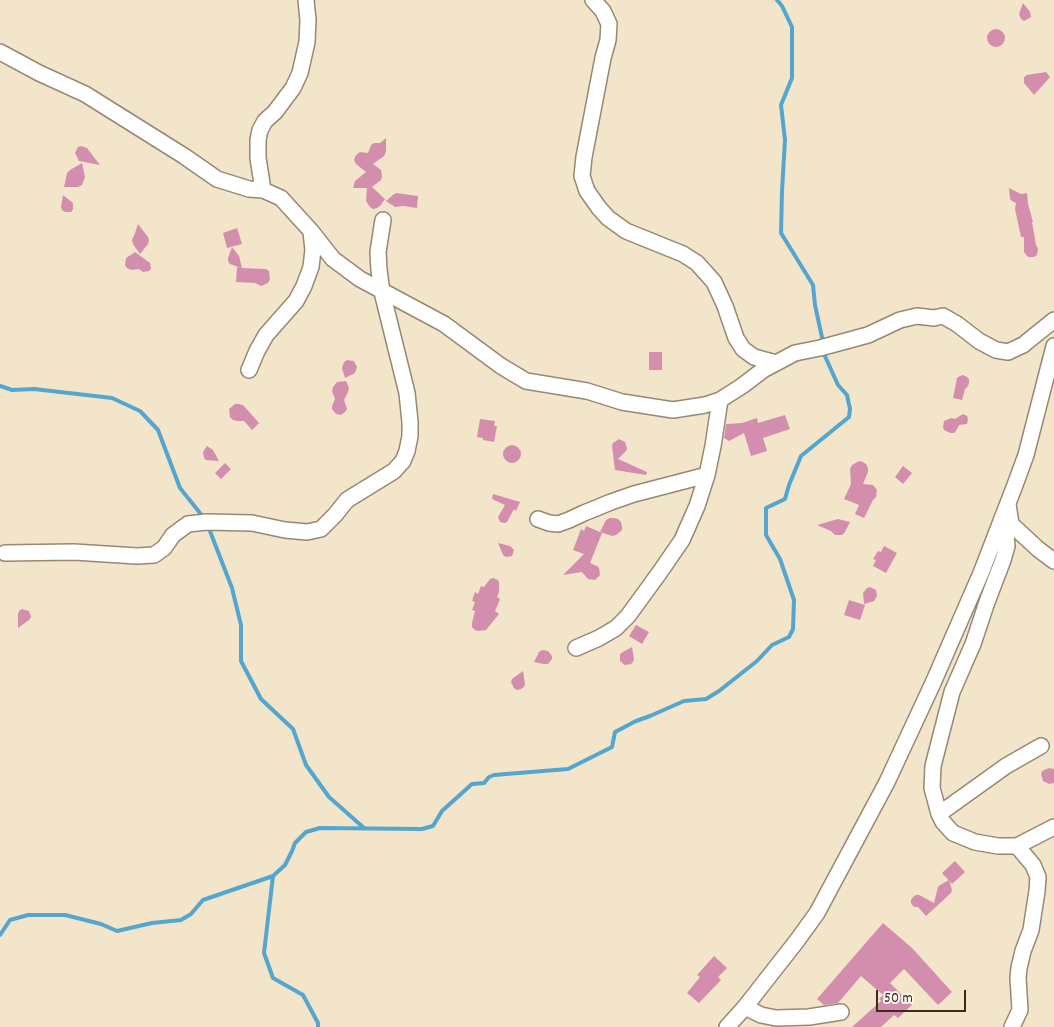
<!DOCTYPE html>
<style>
body{margin:0}
#map{position:relative;width:1054px;height:1027px;overflow:hidden;background:#f2e5ca;font-family:Dekko,sans-serif}
canvas{display:block}
.scale{position:absolute;left:876px;top:990px;width:90px;height:22px;box-sizing:border-box;border:2px solid #3b2a1e;border-top:0;padding-left:6px;font-size:15px;line-height:18px;white-space:nowrap;color:#3b2a1e;-webkit-text-stroke:4px #fbf7ec;paint-order:stroke}
</style>
<div id="map">
<canvas width="1054" height="1027"></canvas>
<div class="scale">50 m</div>
</div>
<script>
const ctx = document.querySelector('canvas').getContext('2d');
ctx.lineJoin = 'round';
function poly(rows) {
  const path = new Path2D();
  for (const r of rows) {
    if (r.length === 3) {
      path.moveTo(r[0] + r[2], r[1]);
      path.arc(r[0], r[1], r[2], 0, 2 * Math.PI);
      continue;
    }
    path.moveTo(r[0], r[1]);
    for (let i = 2; i < r.length; i += 2) path.lineTo(r[i], r[i + 1]);
  }
  return path;
}
function strokePath(path, color, width, dash) {
  ctx.strokeStyle = color;
  ctx.lineWidth = width;
  ctx.lineCap = dash ? 'butt' : 'round';
  ctx.setLineDash(dash || []);
  ctx.stroke(path);
}
function paint(path, color) {
  ctx.fillStyle = color;
  ctx.fill(path, 'evenodd');
}
const stream = poly([
 [777,0,782,6,792,27,792,78,781,105,785,140,782,191,781,233,813,285,815,305,823,342],
 [0,386,12,390,34,389,112,398,140,411,158,430,180,488,204,518],
 [208,526,232,588,241,625,241,661,261,699,293,729,306,765,329,797,364,828],
 [273,876,264,953,273,978,303,995,318,1023,318,1027],
 [0,935,10,920,28,915,65,915,101,924,117,931,152,923,181,920,191,914,203,900,273,876,285,865,292,851,295,843,306,832,320,828,422,829,433,826,442,811,472,784,484,783,489,777,494,775,568,769,612,747,615,732,636,721,650,716,684,701,706,699,719,691,757,661,772,645,789,637,793,629,794,600,780,559,766,535,766,508,785,499,789,485,801,456,849,417,850,409,847,395,838,385,824,354]
]);
const building = poly([
 [1023,3,1030,12,1031,17,1024,21,1021,19,1019,14],
 [996,38,9],
 [1046,72,1050,77,1034,95,1024,83,1024,77,1027,75],
 [386,138,386,152,384,156,373,164,381,170,382,177,381,180,372,187,385,199,380,206,377,208,373,209,370,207,366,201,367,188,353,188,355,181,366,172,356,164,354,160,355,157,357,154,360,152,368,153,371,145,374,143,380,143],
 [81,146,87,148,100,165,79,161,75,153,78,147],
 [82,163,85,177,82,185,78,187,64,187,67,173,70,170],
 [1009,188,1021,194,1027,193,1028,204,1033,222,1032,222,1036,245,1038,249,1037,255,1034,257,1028,257,1024,252,1024,237,1021,237,1015,209,1016,203,1012,201,1010,199],
 [397,193,403,194,418,196,417,208,403,206,395,207,386,201,394,194],
 [63,195,73,203,73,209,71,212,65,212,62,210,61,207],
 [138,224,148,237,149,240,148,244,140,254,133,244,132,240,135,233],
 [237,228,242,244,227,248,223,233],
 [232,247,239,256,242,268,266,269,269,271,270,279,268,283,261,286,255,283,236,282,237,267,241,268,230,264,228,261,228,258],
 [135,252,150,263,151,269,149,271,143,272,139,269,131,270,127,268,125,265,126,258],
 [649,352,662,352,662,370,649,370],
 [347,360,354,361,357,367,355,373,345,378,342,368,344,362],
 [963,375,967,377,969,379,969,383,968,386,965,389,962,400,953,398,957,378,960,376],
 [346,381,349,388,348,392,344,400,347,409,345,412,341,415,336,414,332,409,332,406,335,399,332,391,333,387,337,382],
 [235,404,239,404,243,405,259,423,252,430,244,421,237,421,233,420,230,417,229,409],
 [963,414,967,416,968,419,967,424,959,425,956,431,954,433,950,433,944,430,943,427,944,421,951,418,955,419],
 [785,415,790,429,763,438,767,451,751,456,744,433,729,441,724,438,726,424,742,423,757,418,758,423],
 [480,419,495,421,494,426,497,426,494,442,483,440,483,438,477,437],
 [619,439,625,442,627,448,626,451,618,459,647,472,646,475,615,470,612,446,613,443],
 [512,454,9],
 [207,446,213,450,219,461,206,460,204,458,203,452],
 [859,461,863,462,866,464,868,468,868,472,863,484,873,485,877,490,876,497,873,500,864,518,855,514,859,505,844,499,851,484,850,469,852,465],
 [225,463,231,469,221,479,215,473],
 [903,466,912,473,903,484,895,477],
 [493,494,520,502,516,511,514,509,507,522,505,523,500,522,498,517,505,505,492,499],
 [610,518,614,518,618,519,621,522,622,526,622,530,616,535,612,536,600,532,606,520],
 [838,519,850,522,845,532,842,535,835,535,831,531,817,525],
 [586,526,602,533,590,563,597,566,599,568,600,575,595,580,588,579,582,572,563,575,584,554,573,550,581,529,584,531],
 [498,543,510,546,514,550,512,556,506,557,503,555],
 [884,546,897,553,886,573,873,566,876,560,873,559,878,551,881,552],
 [493,578,498,580,499,582,499,592,497,597,500,599,495,611,499,614,486,630,478,631,475,630,472,627,472,623,475,611,472,610,475,602,472,601,475,592,478,594,481,586,484,587,490,579],
 [870,587,876,590,877,596,874,601,864,604,863,593,867,588],
 [849,600,865,605,860,620,844,615],
 [22,609,29,611,31,617,29,620,18,628,18,614,19,611],
 [636,625,649,632,642,644,629,636],
 [632,647,634,659,633,662,631,664,625,665,620,661,620,654,623,652],
 [542,650,548,651,552,656,552,659,548,664,544,664,534,662,539,652],
 [523,671,525,684,524,687,521,689,517,690,514,688,511,682,512,679],
 [1049,768,1054,769,1054,783,1049,784,1043,781,1041,774,1042,771],
 [955,861,965,872,952,884,942,873],
 [949,880,952,890,951,893,926,916,918,907,915,907,913,906,911,903,911,900,913,897,916,895,919,895,934,903,938,887,940,885],
 [883,923,912,948,952,992,938,1005,904,969,890,983,912,1005,898,1018,894,1015,881,1027,852,1027,881,1001,879,999,883,995,861,976,838,1003,824,1005,817,999],
 [714,956,727,968,718,977,721,980,699,1003,687,993,700,977,697,975]
]);
const minor = poly([
 [593,0,603,11,609,24,608,40,603,58,584,157,582,176,587,191,599,208,608,218,626,231,683,254,697,263,714,282,725,306,736,338,743,349,754,357,776,363],
 [0,52,39,73,85,94,184,156,217,179,249,189,263,190,281,198,311,231,333,259,360,279,444,324,501,366,526,381,587,391,622,402,673,410,705,405,720,400,742,386,763,370,795,353,820,348,868,335,900,320,917,316,934,318,943,316,957,324,979,341,996,350,1008,352,1023,345,1054,320],
 [263,190,258,158,258,140,260,130,265,121,275,112,293,88,300,73,307,42,308,20,306,0],
 [249,370,257,351,266,335,296,301,304,286,311,267,313,250,311,232],
 [1008,504,1011,524,1006,534,1007,546,1003,560,987,602,973,644,952,692,933,766,932,788,939,814,943,822,953,833,975,842,998,846,1017,846,1054,827],
 [538,519,549,523,558,524,569,520,584,513,611,502,634,494,707,475],
 [1011,524,1038,549,1054,561],
 [5,553,74,552,137,556,154,555,164,548,173,535,188,524,206,522,252,523,285,530,307,532,321,529,335,515,347,500,394,471,403,461,407,451,410,436,410,422,407,393,382,292,379,270,378,252,383,220],
 [576,648,599,638,616,628,628,616,660,572,682,540,697,506,707,475,713,446,720,400],
 [939,814,1006,766,1041,746],
 [745,1007,761,1015,776,1018,809,1017,841,1012],
 [727,1027,745,1007,796,942,817,913,887,782,933,683,981,573,1015,485,1026,455,1054,346],
 [1012,1027,1020,1010,1018,978,1019,968,1023,951,1031,930,1037,891,1038,877,1033,865,1017,846]
]);
strokePath(stream, '#54a6cf', 4);
paint(building, '#d48ead');
strokePath(minor, '#968874', 18);
strokePath(minor, '#fff', 15);
</script>
